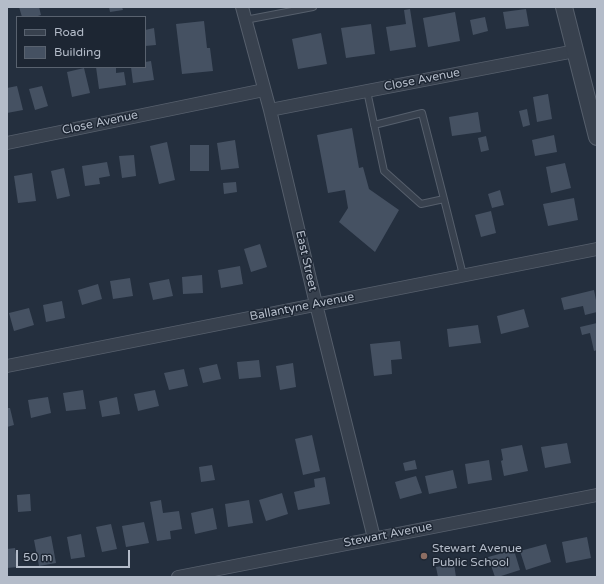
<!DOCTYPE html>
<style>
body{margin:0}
#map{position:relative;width:604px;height:584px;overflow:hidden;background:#242f3e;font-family:"Varela Round",sans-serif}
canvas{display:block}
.frame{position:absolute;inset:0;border:8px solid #b4bcc9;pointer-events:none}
.legend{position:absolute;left:16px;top:16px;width:130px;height:52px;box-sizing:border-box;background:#1d2633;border:1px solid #59626f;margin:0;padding:5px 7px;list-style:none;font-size:12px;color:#b4bcc9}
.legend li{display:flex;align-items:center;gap:8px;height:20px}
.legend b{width:20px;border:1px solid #59626f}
.scale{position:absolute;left:16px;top:550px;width:114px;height:18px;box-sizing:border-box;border:2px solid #b4bcc9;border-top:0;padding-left:5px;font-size:12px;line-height:14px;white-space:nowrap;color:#b4bcc9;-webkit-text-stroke:3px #1d2633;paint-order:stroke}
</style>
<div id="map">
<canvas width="604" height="584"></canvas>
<div class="frame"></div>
<ul class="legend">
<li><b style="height:5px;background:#38414e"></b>Road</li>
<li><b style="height:11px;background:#455162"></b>Building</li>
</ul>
<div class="scale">50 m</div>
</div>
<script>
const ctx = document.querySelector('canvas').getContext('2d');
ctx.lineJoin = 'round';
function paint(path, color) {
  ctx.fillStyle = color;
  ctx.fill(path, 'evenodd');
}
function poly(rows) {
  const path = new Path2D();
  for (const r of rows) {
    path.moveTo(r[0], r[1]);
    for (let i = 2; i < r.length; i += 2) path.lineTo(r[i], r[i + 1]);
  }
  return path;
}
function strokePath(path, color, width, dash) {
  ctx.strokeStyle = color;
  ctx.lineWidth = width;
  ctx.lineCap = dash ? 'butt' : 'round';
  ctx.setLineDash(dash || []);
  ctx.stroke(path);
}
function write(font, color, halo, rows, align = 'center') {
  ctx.font = font + ' "Varela Round",sans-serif';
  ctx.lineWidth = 3;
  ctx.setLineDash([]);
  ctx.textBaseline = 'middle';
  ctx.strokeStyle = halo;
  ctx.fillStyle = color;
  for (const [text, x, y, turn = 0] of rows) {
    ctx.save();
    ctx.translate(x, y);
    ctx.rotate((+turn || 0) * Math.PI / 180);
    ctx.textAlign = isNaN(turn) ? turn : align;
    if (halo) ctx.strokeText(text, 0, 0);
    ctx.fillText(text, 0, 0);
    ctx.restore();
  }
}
const building = poly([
 [19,7,39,7,41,15,35,17,22,17],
 [109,7,122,7,123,10,110,12],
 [410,9,416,47,390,51,386,27,406,24,404,10],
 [526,9,529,26,506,29,503,12],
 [455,12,460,41,428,47,423,18],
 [485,17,488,31,473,35,470,20],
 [204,21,207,48,210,48,213,71,182,74,176,24],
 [371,24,375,54,346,58,341,28],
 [154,28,156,45,145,46,145,30],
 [321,33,327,64,298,69,292,39],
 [151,61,154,80,133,83,131,67,145,67,145,62],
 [96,67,116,67,116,73,124,72,126,85,99,89],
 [84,68,90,93,72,97,67,72],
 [17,86,23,110,7,113,7,88],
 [42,86,48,106,35,110,29,89],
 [548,94,552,119,537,122,533,97],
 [527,109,530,125,523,127,519,111],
 [478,112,481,132,452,136,449,117],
 [352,128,359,168,363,167,369,189,399,210,375,252,339,222,348,208,345,190,328,193,317,135],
 [554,135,557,152,535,156,532,140],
 [486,136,489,150,481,152,478,138],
 [235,140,239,168,221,170,217,143],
 [167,142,175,180,159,184,150,146],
 [190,145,209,145,209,171,190,171],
 [134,155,136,176,122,178,119,156],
 [107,162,110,176,99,178,100,184,85,186,82,166],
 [565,163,571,188,551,193,546,167],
 [64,168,70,196,57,199,51,171],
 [32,173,36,201,18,203,14,176],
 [236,182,237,192,224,194,223,183],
 [500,190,504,205,492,208,488,194],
 [574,198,578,220,548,226,543,204],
 [491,211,496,233,481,237,475,215],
 [260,244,267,267,251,272,244,249],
 [240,266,243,284,221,288,218,270],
 [202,275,203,293,183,294,182,277],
 [130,278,133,296,113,299,110,281],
 [169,279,173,296,153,300,149,283],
 [98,284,102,299,82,305,78,290],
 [594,290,597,305,597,312,585,315,583,306,564,310,561,298],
 [62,301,65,318,46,322,43,305],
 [29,308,34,325,14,331,9,313],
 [524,309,529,327,501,334,497,316],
 [597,323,597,350,594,351,590,333,582,335,580,327],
 [478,325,481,343,449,347,447,329],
 [400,341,402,359,391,360,392,374,374,376,370,344],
 [259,360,261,377,239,379,237,362],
 [293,363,296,387,280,390,276,366],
 [217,364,221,379,203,383,199,368],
 [184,369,188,386,169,390,164,373],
 [83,390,86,409,66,411,63,393],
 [155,390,159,406,138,411,134,394],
 [48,397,51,413,31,418,28,400],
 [117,397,120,414,102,417,99,401],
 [7,408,10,408,14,425,7,427],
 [312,435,320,471,303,475,295,439],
 [567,443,571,463,545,468,541,447],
 [522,445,528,471,504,476,501,461,503,460,501,449],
 [415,460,417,469,405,471,403,463],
 [489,460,492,480,468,484,465,464],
 [212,465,215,480,201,482,199,467],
 [453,470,457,488,429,494,425,476],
 [416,476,422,493,400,499,395,482],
 [325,477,330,504,298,510,294,492,315,487,314,479],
 [282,493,288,514,266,521,259,500],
 [30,494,31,511,18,512,17,495],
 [161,500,163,513,179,511,182,529,170,531,171,539,157,541,150,502],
 [249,500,253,523,228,527,225,504],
 [213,508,217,529,195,534,191,513],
 [144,522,149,543,126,547,122,526],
 [111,524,117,549,102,552,96,527],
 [81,534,85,557,71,559,67,537],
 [51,536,56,563,39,566,34,540],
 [587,537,591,558,566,563,562,542],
 [546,544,551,562,526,570,520,551],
 [15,548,18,567,7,568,7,549],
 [514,550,520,570,498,577,495,577,488,557],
 [454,564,456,577,438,577,436,567]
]);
const service = poly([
 [245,20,313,7],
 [367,91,384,171,421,204,444,199,463,275],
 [374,125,422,113,444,199]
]);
const minor = poly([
 [242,7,270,110,316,304,374,538],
 [270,110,367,91,575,51],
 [7,143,264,90],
 [7,366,597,249],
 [178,577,597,495]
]);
const tertiary = poly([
 [564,7,597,137]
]);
const markers = [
 [424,556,4,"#8d6e63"]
];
const streetNames = [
 ["Close Avenue",422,80,-11],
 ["Close Avenue",100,123,-12],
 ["East Street",306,261,77],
 ["Ballantyne Avenue",302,307,-11],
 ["Stewart Avenue",388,535,-11]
];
const poiNames = [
 ["Stewart Avenue",432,549],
 ["Public School",432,563]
];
paint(building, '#455162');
strokePath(service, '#565f6c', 8);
strokePath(minor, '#565f6c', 14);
strokePath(tertiary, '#565f6c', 18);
strokePath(service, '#38414e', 6);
strokePath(minor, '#38414e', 12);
strokePath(tertiary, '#38414e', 16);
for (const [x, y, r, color] of markers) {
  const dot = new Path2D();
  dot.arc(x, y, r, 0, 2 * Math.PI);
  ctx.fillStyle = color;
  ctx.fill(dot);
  strokePath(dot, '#1d2633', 1.5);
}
write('12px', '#b4bcc9', '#1d2633', streetNames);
write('12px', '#b4bcc9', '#1d2633', poiNames, 'left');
</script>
